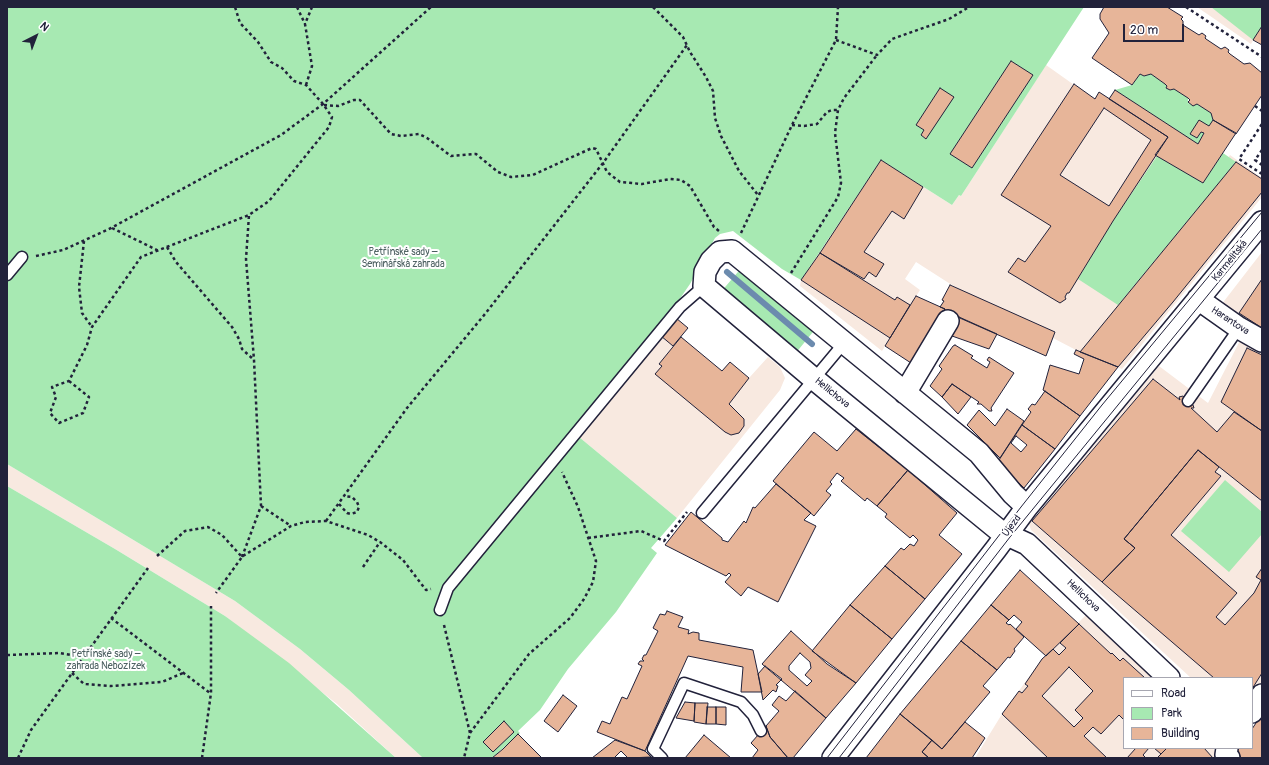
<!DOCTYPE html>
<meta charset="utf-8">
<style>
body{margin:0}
#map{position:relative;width:1269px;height:765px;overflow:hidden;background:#fff;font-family:Pangolin,sans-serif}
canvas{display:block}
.frame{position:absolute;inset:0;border:8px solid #22223b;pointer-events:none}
.legend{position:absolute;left:1123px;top:677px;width:130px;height:72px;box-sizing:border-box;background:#fff;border:1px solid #a7a7b1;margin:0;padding:5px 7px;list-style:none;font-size:12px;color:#22223b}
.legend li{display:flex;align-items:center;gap:8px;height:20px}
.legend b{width:20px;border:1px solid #a7a7b1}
.north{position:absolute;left:16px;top:16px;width:40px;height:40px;-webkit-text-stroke:3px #fff;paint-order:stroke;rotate:42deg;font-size:11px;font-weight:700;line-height:16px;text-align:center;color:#22223b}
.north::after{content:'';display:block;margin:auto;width:14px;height:18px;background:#22223b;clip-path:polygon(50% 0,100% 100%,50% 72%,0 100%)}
.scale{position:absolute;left:1123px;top:24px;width:61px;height:18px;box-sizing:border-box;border:2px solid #22223b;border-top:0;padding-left:5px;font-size:12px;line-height:14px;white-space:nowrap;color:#22223b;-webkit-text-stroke:3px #fff;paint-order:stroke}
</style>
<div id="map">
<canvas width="1269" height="765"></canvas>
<div class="frame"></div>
<ul class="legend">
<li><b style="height:5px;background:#fff"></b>Road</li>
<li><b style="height:11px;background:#a7e9b2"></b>Park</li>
<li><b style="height:11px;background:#e7b599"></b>Building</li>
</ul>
<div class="north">N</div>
<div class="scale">20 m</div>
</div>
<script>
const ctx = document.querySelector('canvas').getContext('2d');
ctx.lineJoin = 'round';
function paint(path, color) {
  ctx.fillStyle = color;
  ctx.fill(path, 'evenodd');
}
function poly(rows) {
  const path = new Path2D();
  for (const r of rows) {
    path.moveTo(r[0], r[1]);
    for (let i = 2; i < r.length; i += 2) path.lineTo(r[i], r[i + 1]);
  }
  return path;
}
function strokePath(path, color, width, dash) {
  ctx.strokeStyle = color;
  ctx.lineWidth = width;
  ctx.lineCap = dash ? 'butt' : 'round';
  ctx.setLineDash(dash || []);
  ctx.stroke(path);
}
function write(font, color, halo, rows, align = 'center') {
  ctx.font = font + ' Pangolin,sans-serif';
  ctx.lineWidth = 4;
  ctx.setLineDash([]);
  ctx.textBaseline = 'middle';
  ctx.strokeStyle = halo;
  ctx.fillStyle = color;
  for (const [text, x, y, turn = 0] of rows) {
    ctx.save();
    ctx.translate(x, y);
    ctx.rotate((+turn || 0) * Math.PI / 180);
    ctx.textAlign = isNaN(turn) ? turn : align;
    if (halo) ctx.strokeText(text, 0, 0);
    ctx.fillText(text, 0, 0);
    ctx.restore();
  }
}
const built = poly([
 [1197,7,1262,7,1262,26,1251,44],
 [1046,65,1094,99,1099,92,1168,137,1158,157,1208,186,1230,155,1262,178,1262,197,1122,369,1076,350,955,287,916,262,905,279,920,290,882,351,800,286,801,280,881,160,952,205,959,195,961,196],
 [1262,252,1262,681,1252,698,1252,678,1191,678,1031,530,1029,524,1159,366,1208,403,1248,325,1221,305],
 [662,337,673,346,681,337,722,371,730,362,749,378,768,357,780,367,785,378,780,390,677,518,579,437],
 [7,464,235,601,300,649,349,690,423,758,396,758,337,704,225,616,115,549,7,486],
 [1087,614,1154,678,1124,678,1124,748,1213,748,1218,758,975,758,1002,714,1042,659]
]);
const green = poly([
 [7,7,1084,7,961,196,959,195,952,205,881,160,801,280,782,269,733,231,720,234,715,238,690,284,670,313,677,319,579,437,677,518,651,548,657,553,616,612,568,669,540,710,518,731,520,733,492,758,423,758,349,690,300,649,235,601,7,464],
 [1011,61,1033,75,972,168,950,154],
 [940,88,926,139,921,135,924,130,916,125],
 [1211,7,1262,7,1262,26,1253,40],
 [1140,74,1144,76,1151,74,1165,84,1167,86,1166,88,1170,90,1174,89,1188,98,1188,103,1193,105,1197,104,1211,113,1213,120,1209,126,1190,134,1197,138,1201,132,1204,133,1198,144,1115,90,1132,85],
 [1223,153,1236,162,1118,305,1078,279,1113,221,1157,156,1203,183],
 [743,266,817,327,795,354,720,293],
 [1225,480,1262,512,1262,534,1229,572,1181,531],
 [7,486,115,549,225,616,289,663,396,758,7,758]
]);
const stream = poly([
 [727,272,812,344]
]);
const building = poly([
 [1104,7,1167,7,1183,17,1181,19,1183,21,1183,25,1199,35,1202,33,1206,36,1205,38,1206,39,1221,49,1225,47,1229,50,1228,52,1230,54,1244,64,1250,63,1262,73,1262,95,1236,134,1213,120,1211,113,1197,104,1193,106,1188,102,1190,100,1188,98,1174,89,1170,90,1166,88,1167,86,1165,84,1151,74,1144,76,1140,74,1132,85,1092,58,1109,33,1100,19,1100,14,1104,7],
 [1262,26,1262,45,1253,40,1262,26],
 [1011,61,1033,75,972,168,950,154,1011,61],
 [1074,84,1095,99,1099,92,1168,137,1113,221,1069,293,1067,293,1065,297,1066,299,1060,303,1008,272,1018,258,1025,262,1051,226,1001,195,1074,84],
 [1104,108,1151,140,1109,206,1060,175,1104,108],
 [940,88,954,97,926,139,921,135,924,130,916,125,940,88],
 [1115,90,1198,144,1204,133,1201,132,1197,138,1190,134,1199,120,1209,126,1213,120,1236,133,1203,183,1155,155,1168,137,1109,99,1115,90],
 [881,160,923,187,904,219,892,211,864,252,884,264,876,277,869,272,864,279,820,253,881,160],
 [1236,162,1262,179,1262,192,1173,302,1118,367,1080,352,1236,162],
 [820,253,895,300,897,297,910,305,890,338,801,280,820,253],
 [1262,279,1262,328,1239,313,1262,279],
 [950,285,1055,332,1046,356,944,311,945,309,940,307,944,301,942,300,950,285],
 [916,296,945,309,911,363,885,346,916,296],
 [959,317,997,334,989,349,952,336,959,317],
 [676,318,688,328,673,346,661,336,676,318],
 [681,337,722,371,730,362,749,378,729,404,744,419,744,426,739,433,731,435,725,432,655,374,662,366,659,364,681,337],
 [955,345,973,356,971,358,987,368,990,362,987,360,989,357,1014,373,991,408,992,411,989,411,981,404,977,404,979,402,952,384,942,397,930,386,942,369,939,366,953,346,955,345],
 [1247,348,1262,355,1262,431,1221,402,1247,348],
 [1076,350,1118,367,1080,416,1043,390,1050,365,1079,374,1084,359,1074,354,1076,350],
 [1153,379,1180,400,1179,397,1183,396,1188,401,1193,405,1194,408,1191,408,1217,432,1234,412,1262,431,1262,501,1198,450,1124,539,1135,548,1102,582,1032,521,1153,379],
 [952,384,971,397,958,414,942,397,952,384],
 [1045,391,1080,416,1055,449,1022,425,1031,412,1028,409,1032,404,1035,405,1045,391],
 [1007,409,1024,421,1000,458,967,425,979,410,995,426,1007,409],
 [1022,425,1055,449,1024,488,1007,471,999,460,1022,425],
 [1016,436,1027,445,1021,452,1011,443,1016,436],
 [856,429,908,470,877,506,867,498,865,501,841,481,844,478,837,473,830,482,832,484,826,491,831,495,814,516,773,481,814,432,837,451,856,429],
 [1198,450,1219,467,1215,472,1221,476,1171,535,1237,593,1216,617,1225,625,1254,593,1261,580,1256,577,1262,568,1262,673,1252,689,1252,678,1214,678,1102,582,1135,548,1124,539,1198,450],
 [908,470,957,513,939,535,962,554,925,599,885,566,901,548,904,550,910,544,914,546,918,540,913,535,910,538,885,517,887,514,877,506,908,470],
 [776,484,811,513,804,520,816,526,778,602,748,587,741,596,725,582,731,575,729,573,726,576,665,545,691,512,722,538,722,540,728,542,744,521,746,523,753,507,755,508,776,484],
 [885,566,925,599,892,639,850,605,885,566],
 [1020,570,1079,624,1046,656,1016,629,1022,622,1014,615,1009,620,991,605,1020,570],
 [850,605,892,639,856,683,812,651,850,605],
 [991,605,1009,620,1006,623,1009,625,1010,624,1024,637,1014,649,1015,651,1010,658,1008,657,997,670,961,641,991,605],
 [667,611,683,617,678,627,689,630,688,634,693,632,699,633,699,640,753,650,762,692,741,692,743,667,688,656,645,751,597,732,602,721,610,724,622,697,627,699,642,666,638,664,640,661,644,661,642,659,644,655,646,655,658,631,653,628,660,614,665,615,667,611],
 [1079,624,1111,654,1112,653,1120,661,1123,658,1145,678,1124,678,1124,720,1119,715,1101,734,1093,727,1084,736,1107,758,1048,758,1002,714,1019,691,1022,693,1028,686,1025,684,1042,659,1053,649,1059,655,1066,648,1060,643,1079,624],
 [1069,667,1093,691,1075,710,1083,718,1074,727,1042,696,1069,667],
 [791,631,827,664,856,683,826,718,762,664,791,631],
 [800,653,810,662,811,668,805,675,812,681,807,686,789,670,789,666,800,653],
 [961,641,997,670,983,686,990,692,942,749,900,714,961,641],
 [765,666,782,679,776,685,778,686,776,692,773,690,763,700,758,674,765,666],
 [795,691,826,718,793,758,788,758,770,737,766,726,779,711,772,705,779,696,786,701,795,691],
 [563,695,577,706,558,732,544,721,563,695],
 [685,702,695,703,694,721,676,718,685,702],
 [695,703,708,703,706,724,694,722,695,703],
 [707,707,716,707,716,724,706,724,707,707],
 [716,707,726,707,726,725,716,724,716,707],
 [900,714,932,740,922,752,929,758,866,758,900,714],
 [1262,714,1262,758,1241,758,1237,752,1239,748,1252,748,1252,729,1262,714],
 [504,721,514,732,493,752,483,742,504,721],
 [965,722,985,738,972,758,929,758,922,752,932,740,942,749,965,722],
 [766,726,770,737,788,758,752,758,758,750,751,743,766,726],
 [518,734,542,758,492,758,503,749,518,734],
 [704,735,731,758,685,758,704,735],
 [615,740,645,751,651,757,628,758,621,751,614,758,592,758,615,740],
 [1136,748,1149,748,1143,755,1146,758,1127,758,1136,748],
 [1154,748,1167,748,1161,754,1154,748],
 [1167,748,1204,748,1213,758,1157,758,1167,748]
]);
const path = poly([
 [297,7,305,24],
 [653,7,683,37,690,52,706,77,713,91,715,118,721,136,739,171,758,195],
 [1186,7,1262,57],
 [836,40,877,55,892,39,949,19,969,7],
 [306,85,312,66,305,24,312,7],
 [324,105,338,106,354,100,360,100,391,134,401,136,419,134,427,138,451,156,476,154,498,172,511,177,533,175,592,148,596,149,607,172,620,182,642,184,670,179,681,180,690,186,714,227,719,231],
 [1255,106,1262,111],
 [792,125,804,126,817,124,827,112,832,110,838,110],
 [1262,150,1255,160,1262,165],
 [1262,174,1239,159,1262,124],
 [112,228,157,250],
 [741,233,792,125,836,40,838,7],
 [84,241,79,287,82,313,92,327],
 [167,247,176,262,232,327,239,339,242,349,254,360],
 [36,256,63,250,111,228,281,135,323,104,431,7],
 [791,273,838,197,841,183,835,133,838,110,844,98,877,55],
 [69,381,89,397,83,413,59,423,50,413,56,397,52,387,69,381,87,345,92,327,141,257,249,215,269,201,329,127,332,117,323,104,306,85,294,81,282,68,271,62,258,42,240,23,235,7],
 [339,504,347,513,351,514,357,512,359,507,357,502,352,497,344,496],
 [261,506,291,526],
 [326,521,407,408,485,314,603,163,687,45],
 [588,538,641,531,664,541,687,512],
 [157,556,185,531,208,527,222,535,242,557,216,593],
 [243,556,291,526,305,522,326,521,368,535,380,542,403,560,426,590,431,589],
 [242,557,261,506,254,360,246,259,249,215],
 [363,567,380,542],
 [111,618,210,693],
 [444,625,470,733,464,758],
 [7,655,59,653,83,657],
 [72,673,84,684,111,686,162,682,183,673],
 [470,733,529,654,570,618,584,599,593,582,596,561,578,507,562,472],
 [18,758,31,730,148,568],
 [202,758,211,693,211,606]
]);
const service = poly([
 [7,275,22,257],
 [1188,401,1239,328],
 [702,513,844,343],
 [440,610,448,588,680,307,704,286],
 [662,758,653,749,684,683,741,702,753,715,761,731]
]);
const minor = poly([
 [1198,299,1239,328,1262,341],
 [905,393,948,321],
 [1027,507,1013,494,979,453,732,251,720,252,711,261,705,272,704,286,814,379,1001,532,1027,544,1169,678],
 [1252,712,1262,695],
 [1227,748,1226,755,1229,758],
 [833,758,996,549,1027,507,1262,222]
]);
const tram = poly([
 [827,758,1021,507,1102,405,1262,212],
 [839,758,1010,537,1262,229]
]);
const parkNames = [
 ["Petřínské sady –",403,252],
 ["Seminářská zahrada",403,264],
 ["Petřínské sady –",106,654],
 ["zahrada Nebozízek",106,666]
];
const streetNames = [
 ["Karmelitská",1230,261,-51],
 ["Harantova",1230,321,33],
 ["Hellichova",832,393,39],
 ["Újezd",1012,526,-54],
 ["Hellichova",1083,596,44]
];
paint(built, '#f8e9e0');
paint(green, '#a7e9b2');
strokePath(stream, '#6c8bae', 6);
paint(building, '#e7b599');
strokePath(building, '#22223b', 1);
strokePath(service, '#22223b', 13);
strokePath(minor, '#22223b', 24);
strokePath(path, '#22223b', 2.5, [3, 3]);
strokePath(service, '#fff', 10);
strokePath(minor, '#fff', 21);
strokePath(tram, '#22223b', 1);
write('10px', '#4a5e5f', '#fff', parkNames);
write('10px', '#22223b', '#fff', streetNames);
</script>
